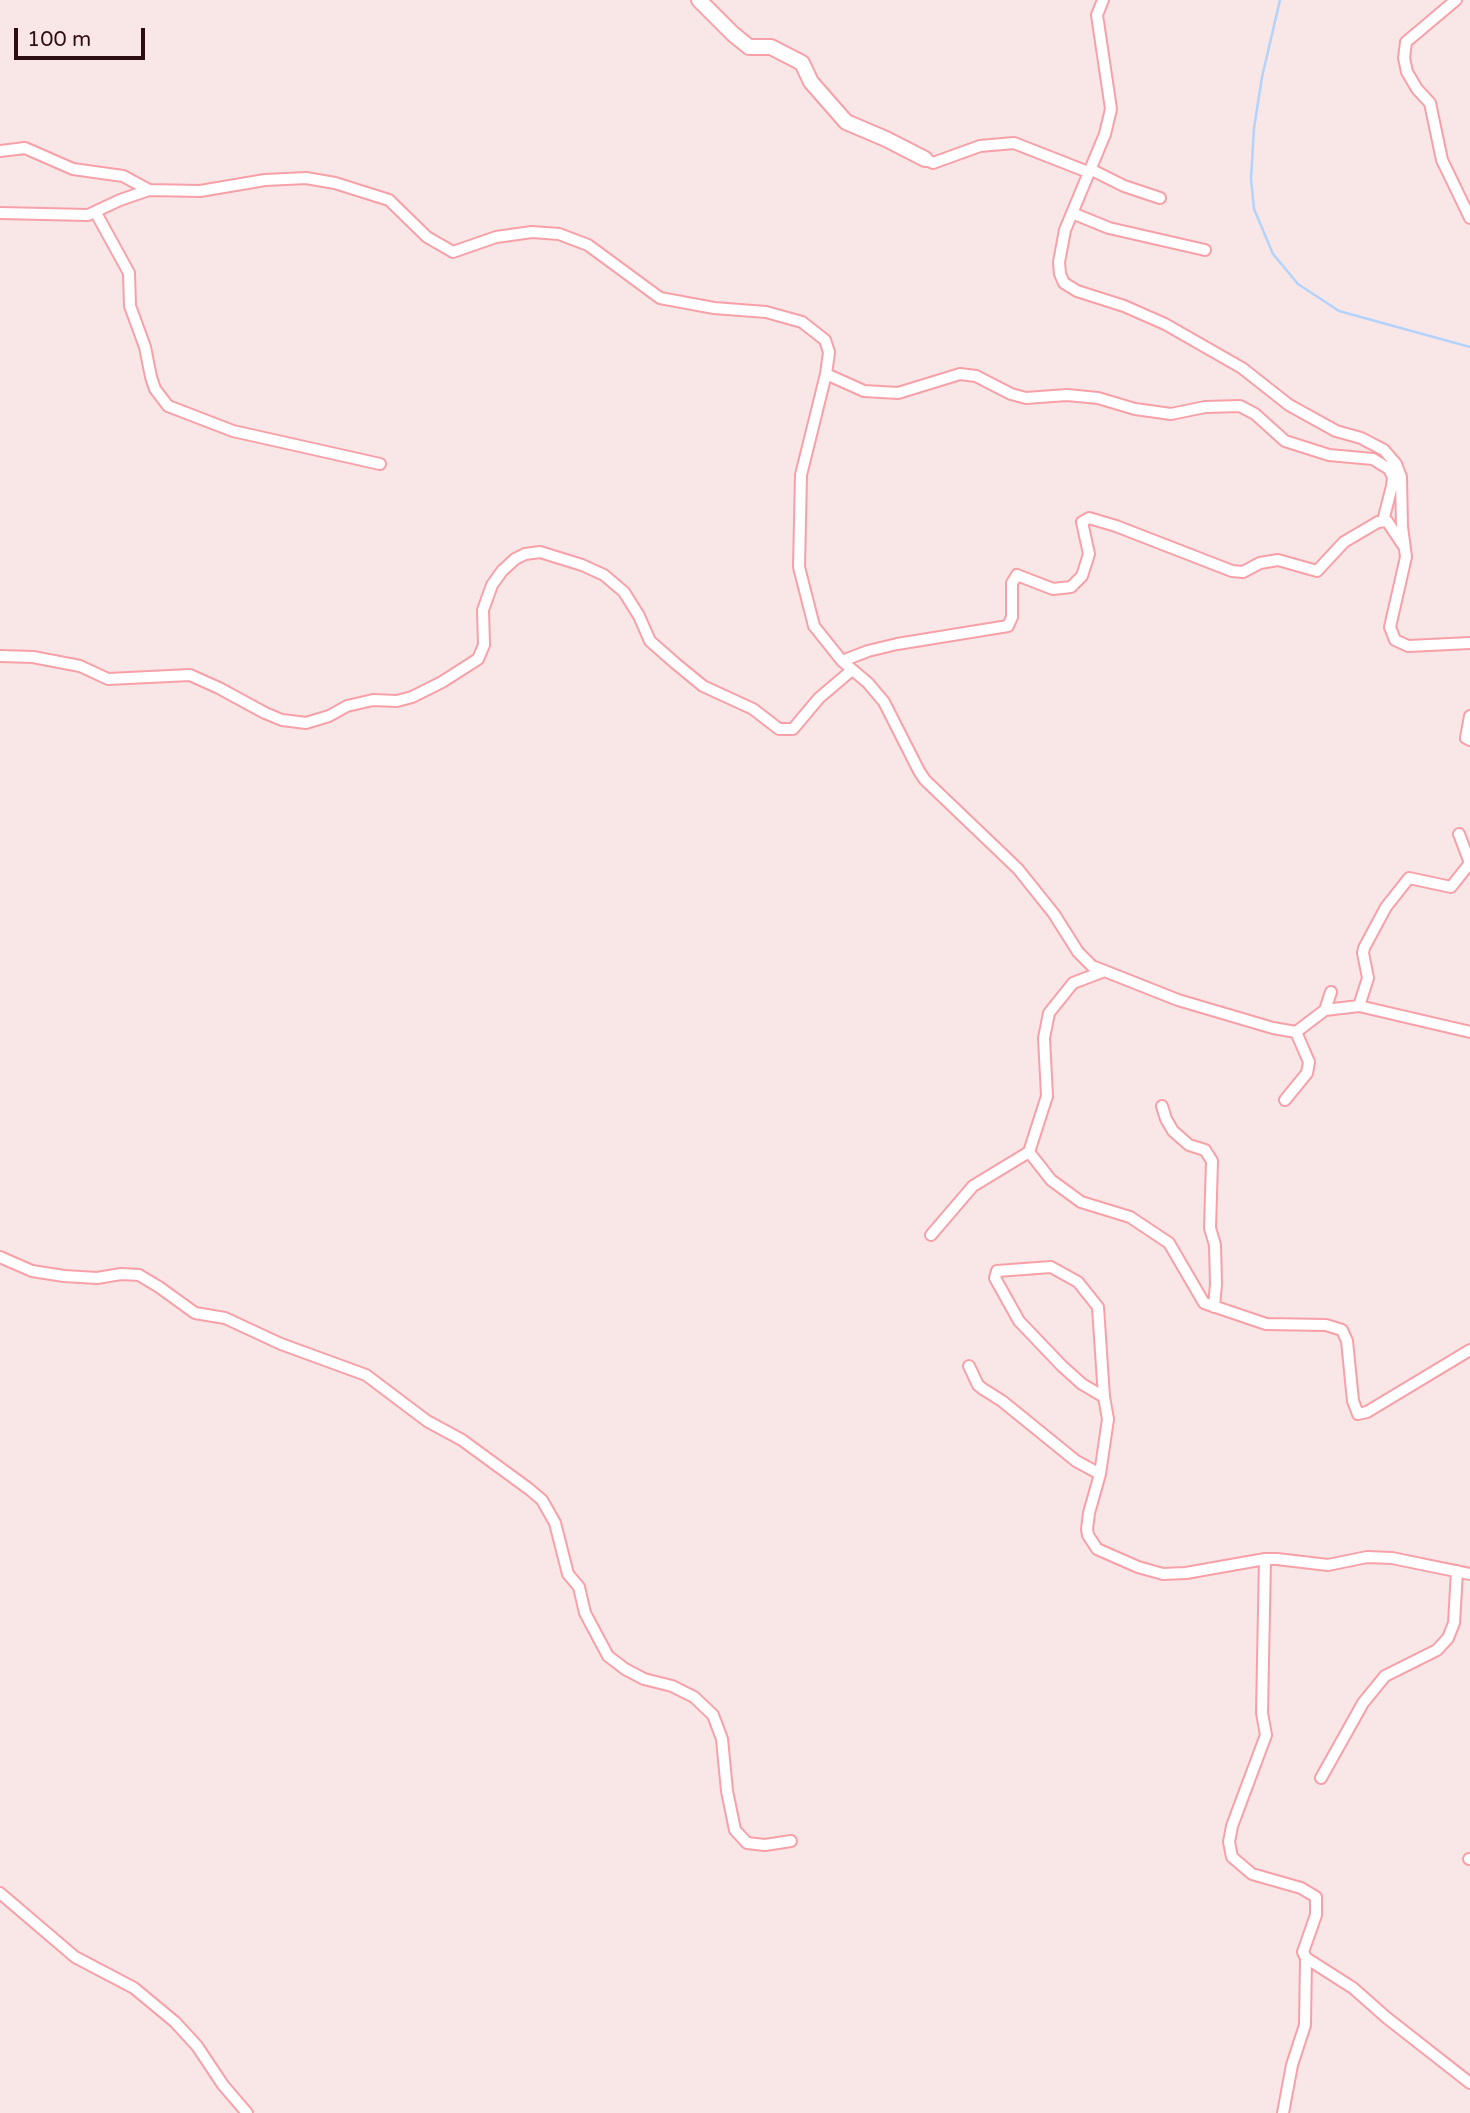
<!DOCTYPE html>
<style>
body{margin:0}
#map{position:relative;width:1470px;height:2113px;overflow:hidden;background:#f9e6e7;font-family:"Varela Round",sans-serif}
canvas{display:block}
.scale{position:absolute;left:14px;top:28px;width:131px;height:32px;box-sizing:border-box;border:4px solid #2d0d12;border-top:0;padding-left:9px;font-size:21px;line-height:24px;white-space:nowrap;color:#2d0d12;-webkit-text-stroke:5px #f9e6e7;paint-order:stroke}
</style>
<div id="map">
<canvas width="1470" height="2113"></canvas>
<div class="scale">100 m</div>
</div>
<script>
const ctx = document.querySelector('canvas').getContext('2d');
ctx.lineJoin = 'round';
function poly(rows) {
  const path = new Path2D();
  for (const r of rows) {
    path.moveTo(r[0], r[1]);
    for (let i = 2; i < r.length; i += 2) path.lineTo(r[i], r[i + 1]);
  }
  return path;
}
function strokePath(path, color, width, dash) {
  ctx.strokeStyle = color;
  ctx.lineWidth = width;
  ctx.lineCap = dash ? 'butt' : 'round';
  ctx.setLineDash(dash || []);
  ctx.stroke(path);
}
const stream = poly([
 [1280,0,1262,77,1254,128,1251,179,1254,209,1273,254,1298,284,1339,311,1470,347]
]);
const street = poly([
 [1103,0,1097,15,1111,109,1105,134,1065,230,1059,262,1060,274,1064,283,1077,291,1124,306,1165,324,1242,368,1289,405,1336,431,1361,438,1384,450,1396,464,1401,477,1402,527,1406,557,1390,627,1395,640,1408,646,1470,643],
 [1456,0,1406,42,1404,58,1407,72,1417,89,1430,103,1442,160,1470,218],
 [0,151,25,148,73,169,123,176,149,190,200,191,265,180,306,178,335,183,389,200,427,237,453,252,496,237,532,232,559,234,588,245,660,298,714,308,766,312,802,322,825,340,829,352,826,374,801,475,799,567,814,626,842,661,868,683,884,702,919,771,925,780,1018,869,1054,914,1078,952,1092,966,1178,1000,1273,1028,1296,1032,1325,1010,1359,1006,1470,1032],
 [925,159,933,163,980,146,1014,143,1088,172],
 [1090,169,1124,186,1160,198],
 [0,213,88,215,120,200,149,190],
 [96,213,129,273,130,306,145,347,151,377,155,389,168,406,233,431,380,464],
 [1072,213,1109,228,1205,250],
 [826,374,864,391,898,393,960,374,976,376,1011,394,1026,398,1067,395,1098,398,1135,409,1171,414,1205,407,1240,406,1255,414,1285,441,1329,455,1373,459,1389,469,1393,477,1392,486,1383,521],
 [0,656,33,657,80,666,108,679,190,675,219,688,265,713,282,720,306,723,329,716,347,706,373,700,397,701,412,697,442,682,478,659,484,645,483,610,492,585,502,571,515,559,525,554,540,552,582,565,604,575,624,592,639,616,650,641,675,663,703,686,753,709,779,729,793,729,819,698,852,670],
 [842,661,868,651,897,644,1008,626,1012,617,1012,583,1017,575,1053,589,1071,587,1082,576,1089,554,1082,522,1089,518,1116,526,1232,571,1243,572,1260,563,1278,560,1317,571,1344,542,1378,522,1387,521,1403,545],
 [1470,716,1466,738,1470,740],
 [1459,834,1470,863],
 [1359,1006,1368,978,1363,953,1364,948,1386,907,1409,878,1451,887,1470,863],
 [1325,1010,1331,992],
 [1285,1100,1307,1073,1309,1062,1296,1032],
 [1162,1106,1166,1119,1173,1131,1189,1145,1205,1150,1212,1161,1210,1228,1215,1245,1216,1284,1214,1307],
 [1029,1152,1051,1180,1081,1202,1130,1217,1169,1243,1204,1303,1266,1324,1326,1325,1342,1330,1347,1341,1353,1401,1358,1414,1367,1412,1470,1350],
 [931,1235,973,1186,1029,1152,1047,1096,1044,1038,1049,1013,1073,983,1102,972],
 [0,1257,32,1271,64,1276,97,1278,121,1274,139,1275,159,1287,195,1313,225,1318,281,1344,366,1375,427,1421,462,1440,529,1489,542,1500,555,1523,568,1574,579,1587,585,1613,608,1656,625,1669,644,1679,672,1686,694,1697,713,1715,722,1739,727,1791,735,1830,747,1843,765,1845,791,1841],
 [969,1366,978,1385,983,1389,1002,1401,1076,1461,1100,1474],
 [1104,1397,1082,1384,1062,1366,1019,1321,995,1278,997,1271,1051,1267,1078,1282,1098,1307,1104,1397,1108,1419,1100,1474,1089,1513,1087,1529,1088,1535,1097,1549,1138,1567,1163,1574,1186,1573,1265,1559,1277,1559,1328,1565,1367,1557,1392,1558,1470,1574],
 [1265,1559,1262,1713,1266,1735,1232,1826,1229,1842,1232,1857,1252,1874,1301,1888,1316,1897,1316,1915,1303,1952,1306,1958,1353,1988,1387,2018,1470,2083],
 [1321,1778,1363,1703,1385,1676,1437,1650,1448,1638,1454,1623,1457,1571],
 [1469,1859,1470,1859],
 [0,1893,75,1957,134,1988,175,2022,197,2046,223,2085,247,2113],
 [1283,2113,1292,2065,1305,2025,1306,1958]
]);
const secondary = poly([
 [699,0,733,34,749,47,771,47,802,63,811,82,846,122,886,139,925,159]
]);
strokePath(stream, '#b3d3fb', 2.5);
strokePath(street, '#f8a0a8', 14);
strokePath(secondary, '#f8a0a8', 18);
strokePath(street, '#fff', 10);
strokePath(secondary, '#fff', 14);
</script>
